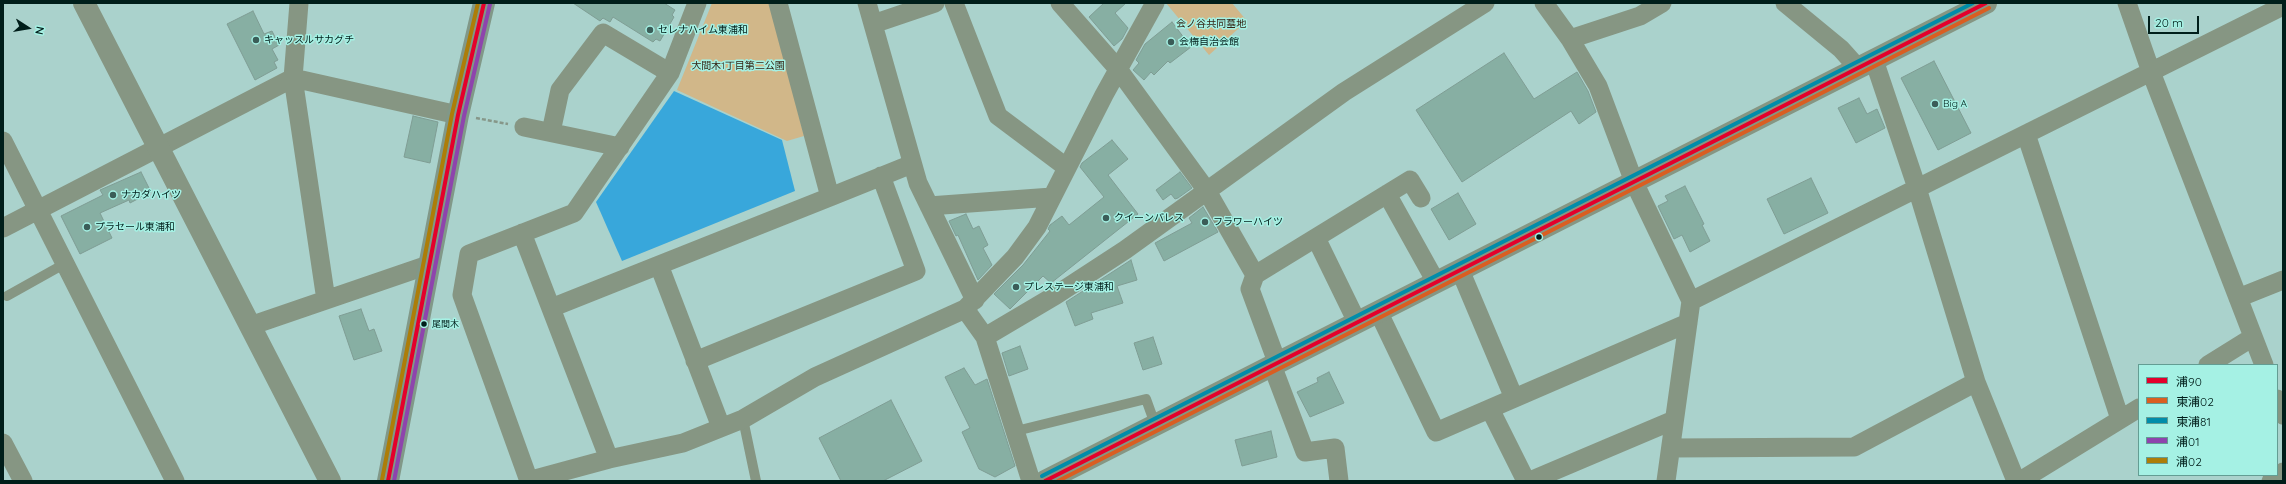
<!DOCTYPE html>
<meta charset="utf-8">
<style>
body{margin:0}
#map{position:relative;width:2286px;height:484px;overflow:hidden;background:#aad2cc;font-family:Quicksand,"Noto Sans JP",sans-serif}
canvas{display:block}
.frame{position:absolute;inset:0;border:4px solid #001e1a;pointer-events:none}
.legend{position:absolute;left:2138px;top:364px;width:140px;height:112px;box-sizing:border-box;background:#a5f1e4;border:1px solid #639d93;margin:0;padding:5px 7px;list-style:none;font-size:12px;color:#001e1a}
.legend li{display:flex;align-items:center;gap:8px;height:20px}
.legend b{width:20px;border:1px solid #639d93}
.north{position:absolute;left:8px;top:8px;width:40px;height:40px;-webkit-text-stroke:3px #a5f1e4;paint-order:stroke;rotate:102deg;font-size:11px;font-weight:700;line-height:16px;text-align:center;color:#001e1a}
.north::after{content:'';display:block;margin:auto;width:14px;height:18px;background:#001e1a;clip-path:polygon(50% 0,100% 100%,50% 72%,0 100%)}
.scale{position:absolute;left:2148px;top:16px;width:51px;height:18px;box-sizing:border-box;border:2px solid #001e1a;border-top:0;padding-left:5px;font-size:12px;line-height:14px;white-space:nowrap;color:#001e1a;-webkit-text-stroke:3px #a5f1e4;paint-order:stroke}
</style>
<div id="map">
<canvas width="2286" height="484"></canvas>
<div class="frame"></div>
<ul class="legend">
<li><b style="height:5px;background:#e4002b"></b>浦90</li>
<li><b style="height:5px;background:#da5e21"></b>東浦02</li>
<li><b style="height:5px;background:#008daa"></b>東浦81</li>
<li><b style="height:5px;background:#8e44ad"></b>浦01</li>
<li><b style="height:5px;background:#ad7d08"></b>浦02</li>
</ul>
<div class="north">N</div>
<div class="scale">20 m</div>
</div>
<script>
const ctx = document.querySelector('canvas').getContext('2d');
ctx.lineJoin = 'round';
function paint(path, color) {
  ctx.fillStyle = color;
  ctx.fill(path, 'evenodd');
}
function poly(rows) {
  const path = new Path2D();
  for (const r of rows) {
    path.moveTo(r[0], r[1]);
    for (let i = 2; i < r.length; i += 2) path.lineTo(r[i], r[i + 1]);
  }
  return path;
}
function strokePath(path, color, width, dash) {
  ctx.strokeStyle = color;
  ctx.lineWidth = width;
  ctx.lineCap = dash ? 'butt' : 'round';
  ctx.setLineDash(dash || []);
  ctx.stroke(path);
}
function write(font, color, halo, rows, align = 'center') {
  ctx.font = font + ' Quicksand,"Noto Sans JP",sans-serif';
  ctx.lineWidth = 3;
  ctx.setLineDash([]);
  ctx.textBaseline = 'middle';
  ctx.strokeStyle = halo;
  ctx.fillStyle = color;
  for (const [text, x, y, turn = 0] of rows) {
    ctx.save();
    ctx.translate(x, y);
    ctx.rotate((+turn || 0) * Math.PI / 180);
    ctx.textAlign = isNaN(turn) ? turn : align;
    if (halo) ctx.strokeText(text, 0, 0);
    ctx.fillText(text, 0, 0);
    ctx.restore();
  }
}
const green = poly([
 [712,3,770,3,771,5,804,136,787,141,677,90],
 [1166,3,1232,3,1247,21,1209,55]
]);
const water = poly([
 [674,91,782,140,795,191,622,261,596,202]
]);
const building = poly([
 [573,3,664,3,675,10,672,15,674,17,660,41,656,39,653,42,613,17,610,22,603,18,600,21,573,3],
 [1104,3,1126,3,1115,13,1128,28,1122,39,1114,46,1089,17,1104,3],
 [253,11,264,34,272,31,279,45,272,49,278,60,274,62,277,68,255,80,227,24,253,11],
 [1172,22,1191,47,1170,63,1168,61,1154,75,1151,72,1144,80,1133,70,1139,63,1136,60,1145,44,1172,22],
 [1504,53,1534,99,1577,72,1588,91,1596,112,1579,124,1571,111,1462,182,1416,110,1504,53],
 [1934,61,1971,133,1938,150,1901,78,1934,61],
 [1859,98,1867,114,1877,109,1885,128,1856,143,1838,108,1859,98],
 [413,116,438,122,430,163,404,157,413,116],
 [1112,140,1128,159,1108,175,1138,214,1051,283,1043,276,1010,309,994,294,1023,265,1050,231,1048,229,1050,225,1062,216,1069,225,1104,197,1080,167,1082,163,1112,140],
 [141,172,151,192,130,203,129,200,100,213,112,238,80,254,61,216,103,195,100,190,141,172],
 [1180,172,1192,188,1178,198,1175,199,1171,194,1163,200,1156,190,1180,172],
 [1811,178,1828,213,1784,234,1767,199,1811,178],
 [1685,186,1704,224,1702,225,1710,241,1690,252,1682,235,1674,239,1658,206,1668,201,1665,196,1685,186],
 [1458,193,1476,224,1449,240,1431,209,1458,193],
 [1203,207,1218,232,1164,261,1155,243,1192,223,1189,218,1203,207],
 [966,214,973,229,979,226,988,245,983,248,992,265,978,280,958,235,956,236,949,221,966,214],
 [1131,260,1137,280,1117,286,1123,303,1091,313,1093,319,1075,326,1066,302,1131,260],
 [361,309,369,331,374,329,382,351,354,360,339,316,361,309],
 [1153,337,1162,364,1143,370,1134,343,1153,337],
 [1020,346,1028,369,1009,376,1002,353,1020,346],
 [964,368,975,385,987,379,1015,466,995,477,979,469,962,432,970,428,945,377,964,368],
 [1329,372,1344,403,1310,417,1297,392,1318,382,1317,378,1329,372],
 [891,400,922,461,883,481,841,481,819,438,891,400],
 [1271,431,1277,457,1242,466,1235,440,1271,431]
]);
const path = poly([
 [476,118,508,124]
]);
const service = poly([
 [7,296,66,263],
 [743,419,756,481],
 [1016,431,1146,399,1155,424]
]);
const minor = poly([
 [299,3,293,78,326,300],
 [867,3,918,183,975,300],
 [954,3,998,116,1066,167],
 [1060,3,1118,69,1207,191,1255,275],
 [1544,3,1570,39,1598,86,1634,182,1691,301,1666,481],
 [1785,3,1841,49,1858,68],
 [2127,3,2151,72,2264,365],
 [873,24,935,3],
 [1570,39,1640,16,1662,3],
 [1874,60,1917,188,1976,382,2016,481],
 [524,127,620,147],
 [551,132,560,90,603,33,670,73],
 [2026,134,2120,419],
 [3,141,175,481],
 [1387,194,1436,282],
 [830,197,912,164],
 [929,206,1052,197],
 [3,228,293,78,458,115],
 [522,233,609,459],
 [1316,238,1357,322],
 [1460,270,1514,398],
 [2238,298,2283,280],
 [1691,301,2283,6],
 [551,308,659,265],
 [965,309,985,337,1031,481],
 [1378,311,1436,432,1688,323],
 [250,326,428,265],
 [985,337,1056,295,1125,250,1344,92,1485,3],
 [695,361,916,271,881,176],
 [1277,362,1250,289,1255,275,1410,180,1421,198],
 [1272,365,1305,452,1335,448,1339,481],
 [2208,365,2253,337],
 [2277,399,2283,415],
 [1490,409,1526,481],
 [721,427,659,265,830,197,778,3],
 [3,443,23,481],
 [1671,448,1854,447,1976,382],
 [528,481,609,459,683,443,743,419,815,377,965,309,1015,257,1037,227,1104,95,1155,3],
 [529,481,462,295,469,254,574,213,670,73,697,3],
 [1530,481,1674,420],
 [2020,481,2139,408],
 [2271,481,2283,472]
]);
const tertiary = poly([
 [84,3,330,481],
 [1045,481,1986,3]
]);
const trunk = poly([
 [388,481,458,115,484,3]
]);
const bus1 = poly([
 [388,481,458,115,484,3],
 [1045,481,1986,3]
]);
const bus2 = poly([
 [1058,481,1989,8]
]);
const bus3 = poly([
 [1042,476,1973,3]
]);
const bus4 = poly([
 [394,481,464,116,490,4]
]);
const bus5 = poly([
 [382,480,452,114,478,3]
]);
const markers = [
 [650,30,4,"#3b5d58"],
 [256,40,4,"#3b5d58"],
 [1171,42,4,"#3b5d58"],
 [1935,104,4,"#3b5d58"],
 [113,195,4,"#3b5d58"],
 [1106,218,4,"#3b5d58"],
 [1205,222,4,"#3b5d58"],
 [87,227,4,"#3b5d58"],
 [1539,237,3.5,"#001e1a"],
 [1016,287,4,"#3b5d58"],
 [424,324,3.5,"#001e1a"]
];
const busNames = [
 ["尾間木",432,324]
];
const parkNames = [
 ["会ノ谷共同墓地",1211,24],
 ["大間木1丁目第二公園",738,66]
];
const poiNames = [
 ["セレナハイム東浦和",658,30],
 ["キャッスルサカグチ",264,40],
 ["会梅自治会館",1179,42],
 ["Big A",1943,104],
 ["ナカダハイツ",121,195],
 ["クイーンパレス",1114,218],
 ["フラワーハイツ",1213,222],
 ["プラセール東浦和",95,227],
 ["プレステージ東浦和",1024,287]
];
paint(green, '#d1b789');
paint(water, '#38a7db');
paint(building, '#87afa3');
strokePath(building, '#7f9d94', 1);
strokePath(path, '#869789', 2.5, [4, 2]);
strokePath(service, '#869683', 10);
strokePath(minor, '#869683', 19);
strokePath(tertiary, '#869683', 22);
strokePath(trunk, '#819888', 22);
strokePath(bus1, '#e4002b', 4);
strokePath(bus2, '#da5e21', 4);
strokePath(bus3, '#008daa', 4);
strokePath(bus4, '#8e44ad', 4);
strokePath(bus5, '#ad7d08', 4);
for (const [x, y, r, color] of markers) {
  const dot = new Path2D();
  dot.arc(x, y, r, 0, 2 * Math.PI);
  ctx.fillStyle = color;
  ctx.fill(dot);
  strokePath(dot, '#a5f1e4', 1.5);
}
write('9px', '#001e1a', '#a5f1e4', busNames, 'left');
write('10px', '#362516', '#a5f1e4', parkNames);
write('10px', '#001e1a', '#a5f1e4', poiNames, 'left');
</script>
